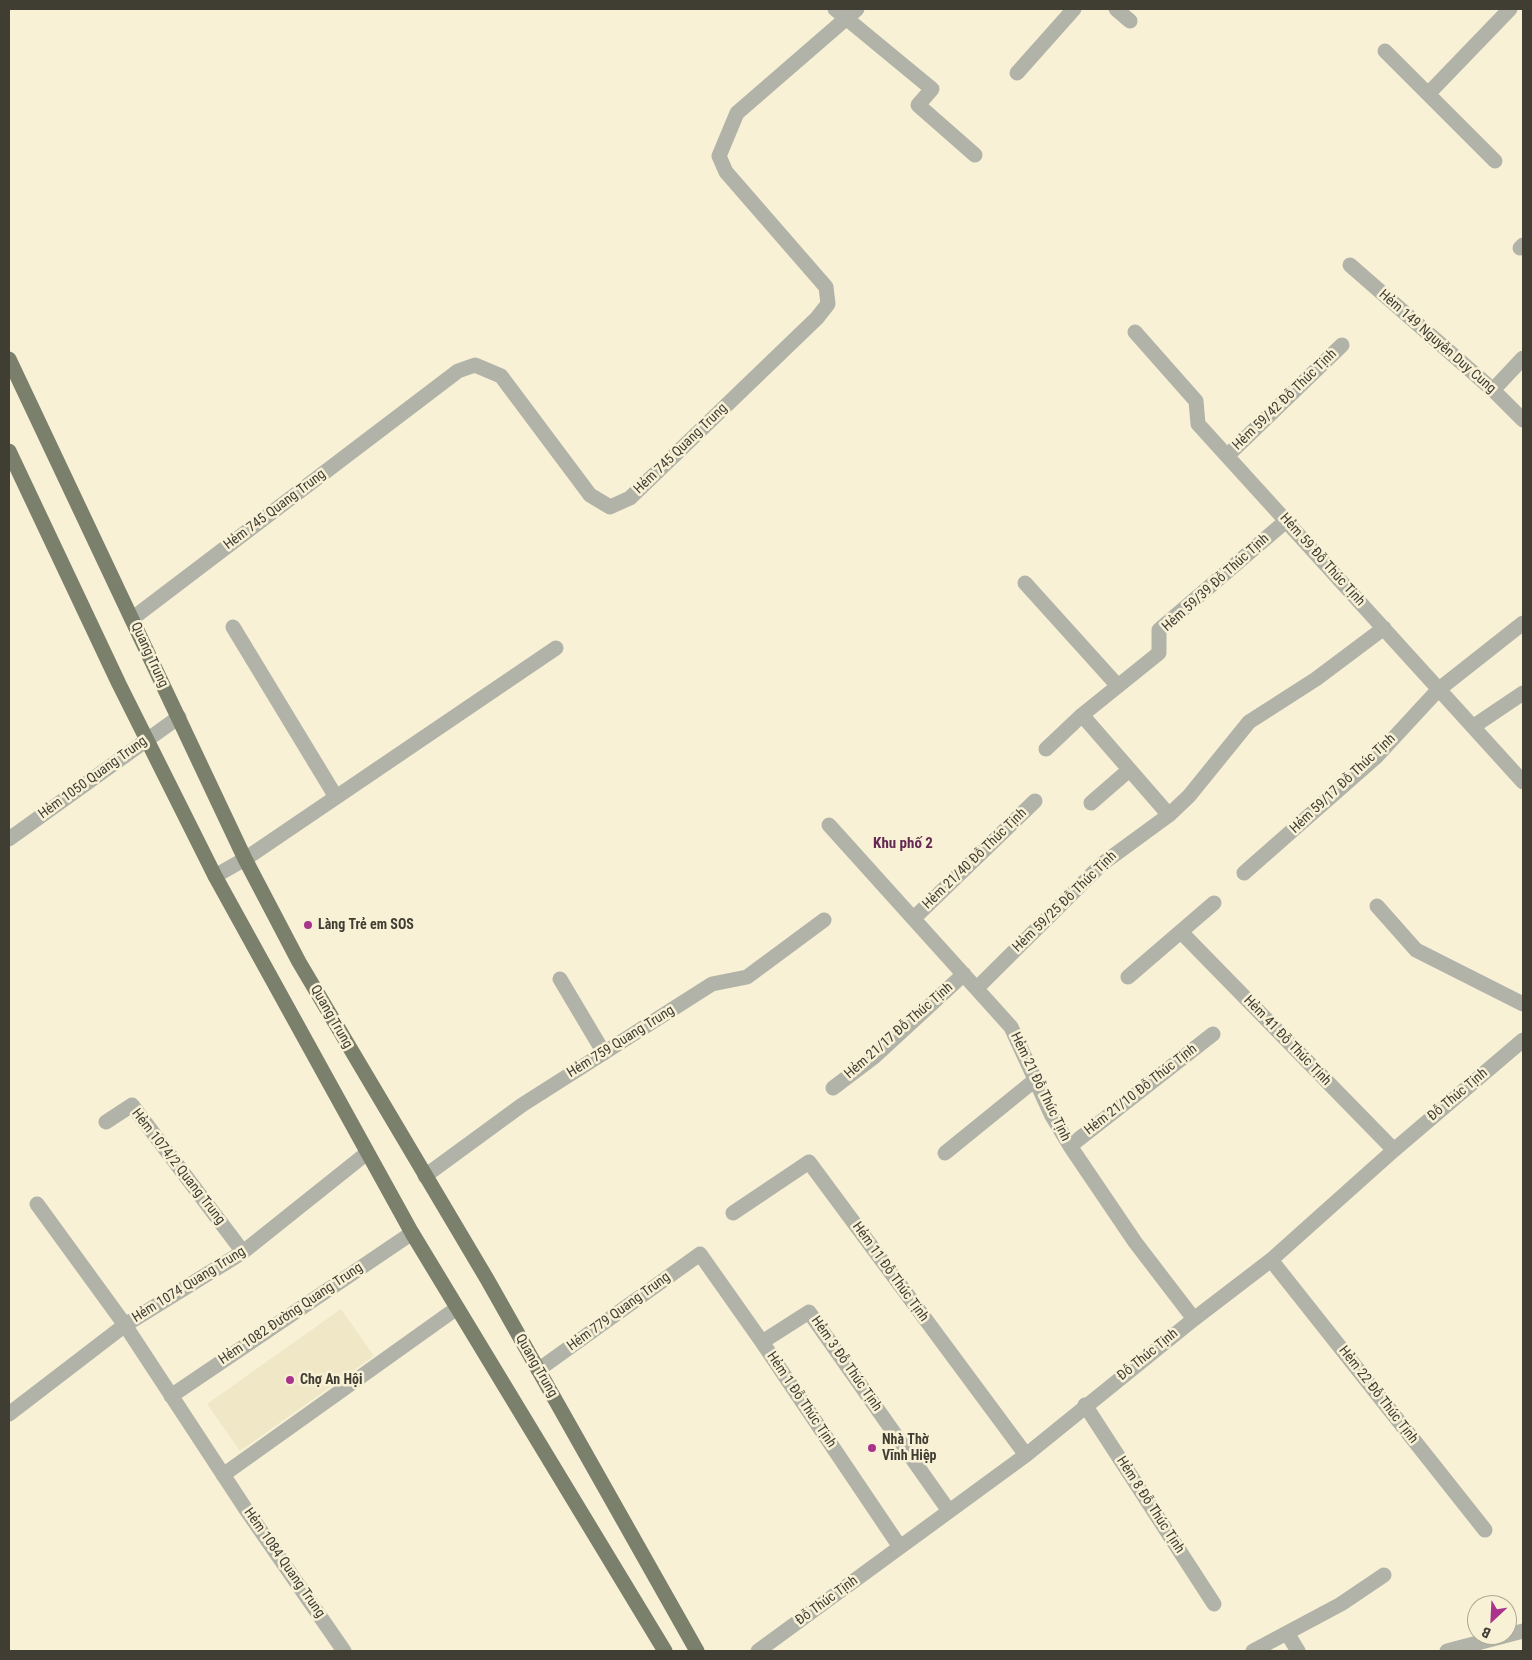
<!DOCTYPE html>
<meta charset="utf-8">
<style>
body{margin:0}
#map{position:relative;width:1532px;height:1660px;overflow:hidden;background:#f8f1d6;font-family:"Roboto Condensed",sans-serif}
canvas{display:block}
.frame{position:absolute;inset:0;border:10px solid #403d33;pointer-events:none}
.north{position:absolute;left:1467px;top:1595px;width:50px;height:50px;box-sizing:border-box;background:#f8f1d6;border:1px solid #aea995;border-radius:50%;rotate:205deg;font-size:14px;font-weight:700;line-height:20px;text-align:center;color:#403d33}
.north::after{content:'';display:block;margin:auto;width:18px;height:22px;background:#aa348b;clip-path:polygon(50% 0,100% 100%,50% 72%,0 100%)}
</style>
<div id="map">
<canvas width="1532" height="1660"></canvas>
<div class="frame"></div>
<div class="north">B</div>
</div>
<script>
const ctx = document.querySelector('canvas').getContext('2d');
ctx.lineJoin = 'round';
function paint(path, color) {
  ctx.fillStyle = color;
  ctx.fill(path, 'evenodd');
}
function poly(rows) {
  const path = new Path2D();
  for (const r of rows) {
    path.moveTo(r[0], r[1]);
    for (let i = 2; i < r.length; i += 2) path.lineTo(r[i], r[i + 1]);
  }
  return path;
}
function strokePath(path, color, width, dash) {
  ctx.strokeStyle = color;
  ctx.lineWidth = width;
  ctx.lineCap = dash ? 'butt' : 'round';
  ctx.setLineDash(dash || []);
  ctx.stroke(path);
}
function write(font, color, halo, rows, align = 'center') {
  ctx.font = font + ' "Roboto Condensed",sans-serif';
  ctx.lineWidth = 5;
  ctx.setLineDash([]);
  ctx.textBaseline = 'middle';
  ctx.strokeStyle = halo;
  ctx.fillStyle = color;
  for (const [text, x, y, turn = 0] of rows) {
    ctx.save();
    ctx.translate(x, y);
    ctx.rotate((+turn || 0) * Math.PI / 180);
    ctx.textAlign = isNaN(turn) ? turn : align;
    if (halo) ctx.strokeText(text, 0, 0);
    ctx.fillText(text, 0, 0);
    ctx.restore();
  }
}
const built = poly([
 [341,1309,374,1356,240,1451,207,1404]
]);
const minor = poly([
 [835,9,932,89,918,105,975,155],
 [1116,9,1130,21],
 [1385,51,1495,161],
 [1017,73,1074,9],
 [1429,93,1510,9],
 [1520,248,1523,245],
 [1350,265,1493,390,1523,420],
 [1135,332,1196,401,1198,424,1523,782],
 [1493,390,1523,358],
 [1228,455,1342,345],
 [1025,583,1118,686],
 [133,618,458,371,475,365,501,376,590,495,610,507,630,498,817,318,828,304,826,287,726,172,719,156,737,113,857,9],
 [233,627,336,797],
 [1082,715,1169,815],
 [1474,726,1523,693],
 [1046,749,1082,715,1159,653,1159,630,1286,521],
 [1091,803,1129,770],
 [829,825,1011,1027,1052,1116,1070,1146,1135,1242,1194,1319],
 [9,839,179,717],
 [1244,873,1377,756,1438,690,1523,623],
 [215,876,245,859,556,648],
 [1377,906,1416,950,1523,1004],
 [914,918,1035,801],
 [1181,932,1394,1150],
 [1128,977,1214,903],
 [560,979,604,1053],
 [977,988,1102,864,1169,815,1189,796,1249,722,1316,679,1384,628],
 [833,1088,874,1057,964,974],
 [106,1122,132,1105,243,1252],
 [1070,1146,1213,1034],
 [945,1153,1035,1080],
 [425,1176,522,1105,712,984,747,977,824,920],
 [37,1204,125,1325,245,1508,344,1651],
 [733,1213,809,1162,1026,1455],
 [1271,1260,1485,1530],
 [762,1342,809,1312,949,1511],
 [538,1370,700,1254,762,1342,900,1547],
 [171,1396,412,1233],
 [1085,1405,1214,1604],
 [9,1414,125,1325,243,1252,367,1153],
 [223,1475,457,1308],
 [1287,1633,1298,1651],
 [758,1651,1026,1455,1194,1319,1271,1260,1394,1150,1523,1040],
 [1253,1651,1341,1604,1384,1575],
 [1447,1651,1523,1631]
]);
const major = poly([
 [9,359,245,859,299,962,487,1279,697,1651],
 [9,451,119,684,215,876,412,1233,665,1651]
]);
const markers = [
 [308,925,5,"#aa348b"],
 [290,1380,5,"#aa348b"],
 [872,1448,5,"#aa348b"]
];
const streetNames = [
 ["Hẻm 149 Nguyễn Duy Cung",1437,342,41],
 ["Hẻm 59/42 Đỗ Thúc Tịnh",1285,400,-44],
 ["Hẻm 745 Quang Trung",681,449,-44],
 ["Hẻm 745 Quang Trung",275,510,-37],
 ["Hẻm 59 Đỗ Thúc Tịnh",1322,560,48],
 ["Hẻm 59/39 Đỗ Thúc Tịnh",1216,583,-42],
 ["Quang Trung",149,655,65],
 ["Hẻm 1050 Quang Trung",93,778,-36],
 ["Hẻm 59/17 Đỗ Thúc Tịnh",1343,784,-43],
 ["Hẻm 21/40 Đỗ Thúc Tịnh",975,859,-44],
 ["Hẻm 59/25 Đỗ Thúc Tịnh",1065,902,-44],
 ["Quang Trung",331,1017,60],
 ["Hẻm 21/17 Đỗ Thúc Tịnh",899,1031,-41],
 ["Hẻm 41 Đỗ Thúc Tịnh",1287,1041,46],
 ["Hẻm 759 Quang Trung",621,1042,-32],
 ["Hẻm 21 Đỗ Thúc Tịnh",1040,1087,64],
 ["Hẻm 21/10 Đỗ Thúc Tịnh",1141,1090,-38],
 ["Đỗ Thúc Tịnh",1458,1095,-40],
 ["Hẻm 1074/2 Quang Trung",178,1167,52],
 ["Hẻm 11 Đỗ Thúc Tịnh",890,1272,54],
 ["Hẻm 1074 Quang Trung",189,1285,-32],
 ["Hẻm 779 Quang Trung",619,1312,-36],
 ["Hẻm 1082 Đường Quang Trung",291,1314,-34],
 ["Đỗ Thúc Tịnh",1148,1355,-39],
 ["Hẻm 3 Đỗ Thúc Tịnh",846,1364,55],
 ["Quang Trung",536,1366,60],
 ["Hẻm 22 Đỗ Thúc Tịnh",1378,1395,52],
 ["Hẻm 1 Đỗ Thúc Tịnh",801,1400,56],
 ["Hẻm 8 Đỗ Thúc Tịnh",1150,1505,57],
 ["Hẻm 1084 Quang Trung",284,1563,55],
 ["Đỗ Thúc Tịnh",827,1601,-36]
];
const poiNames = [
 ["Làng Trẻ em SOS",318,925],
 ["Chợ An Hội",300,1380],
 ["Nhà Thờ",882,1440],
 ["Vĩnh Hiệp",882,1456]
];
const neighbourhoodNames = [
 ["Khu phố 2",903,844]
];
paint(built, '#efe7c5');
strokePath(minor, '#b1b3a8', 15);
strokePath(major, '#7b806c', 15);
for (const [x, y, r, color] of markers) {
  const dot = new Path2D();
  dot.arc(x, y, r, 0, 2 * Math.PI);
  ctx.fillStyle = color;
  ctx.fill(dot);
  strokePath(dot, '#f8f1d6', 2);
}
write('14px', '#403d33', '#f8f1d6', streetNames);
write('bold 14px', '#403d33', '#f8f1d6', poiNames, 'left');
write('bold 15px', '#642a53', '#f8f1d6', neighbourhoodNames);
</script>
